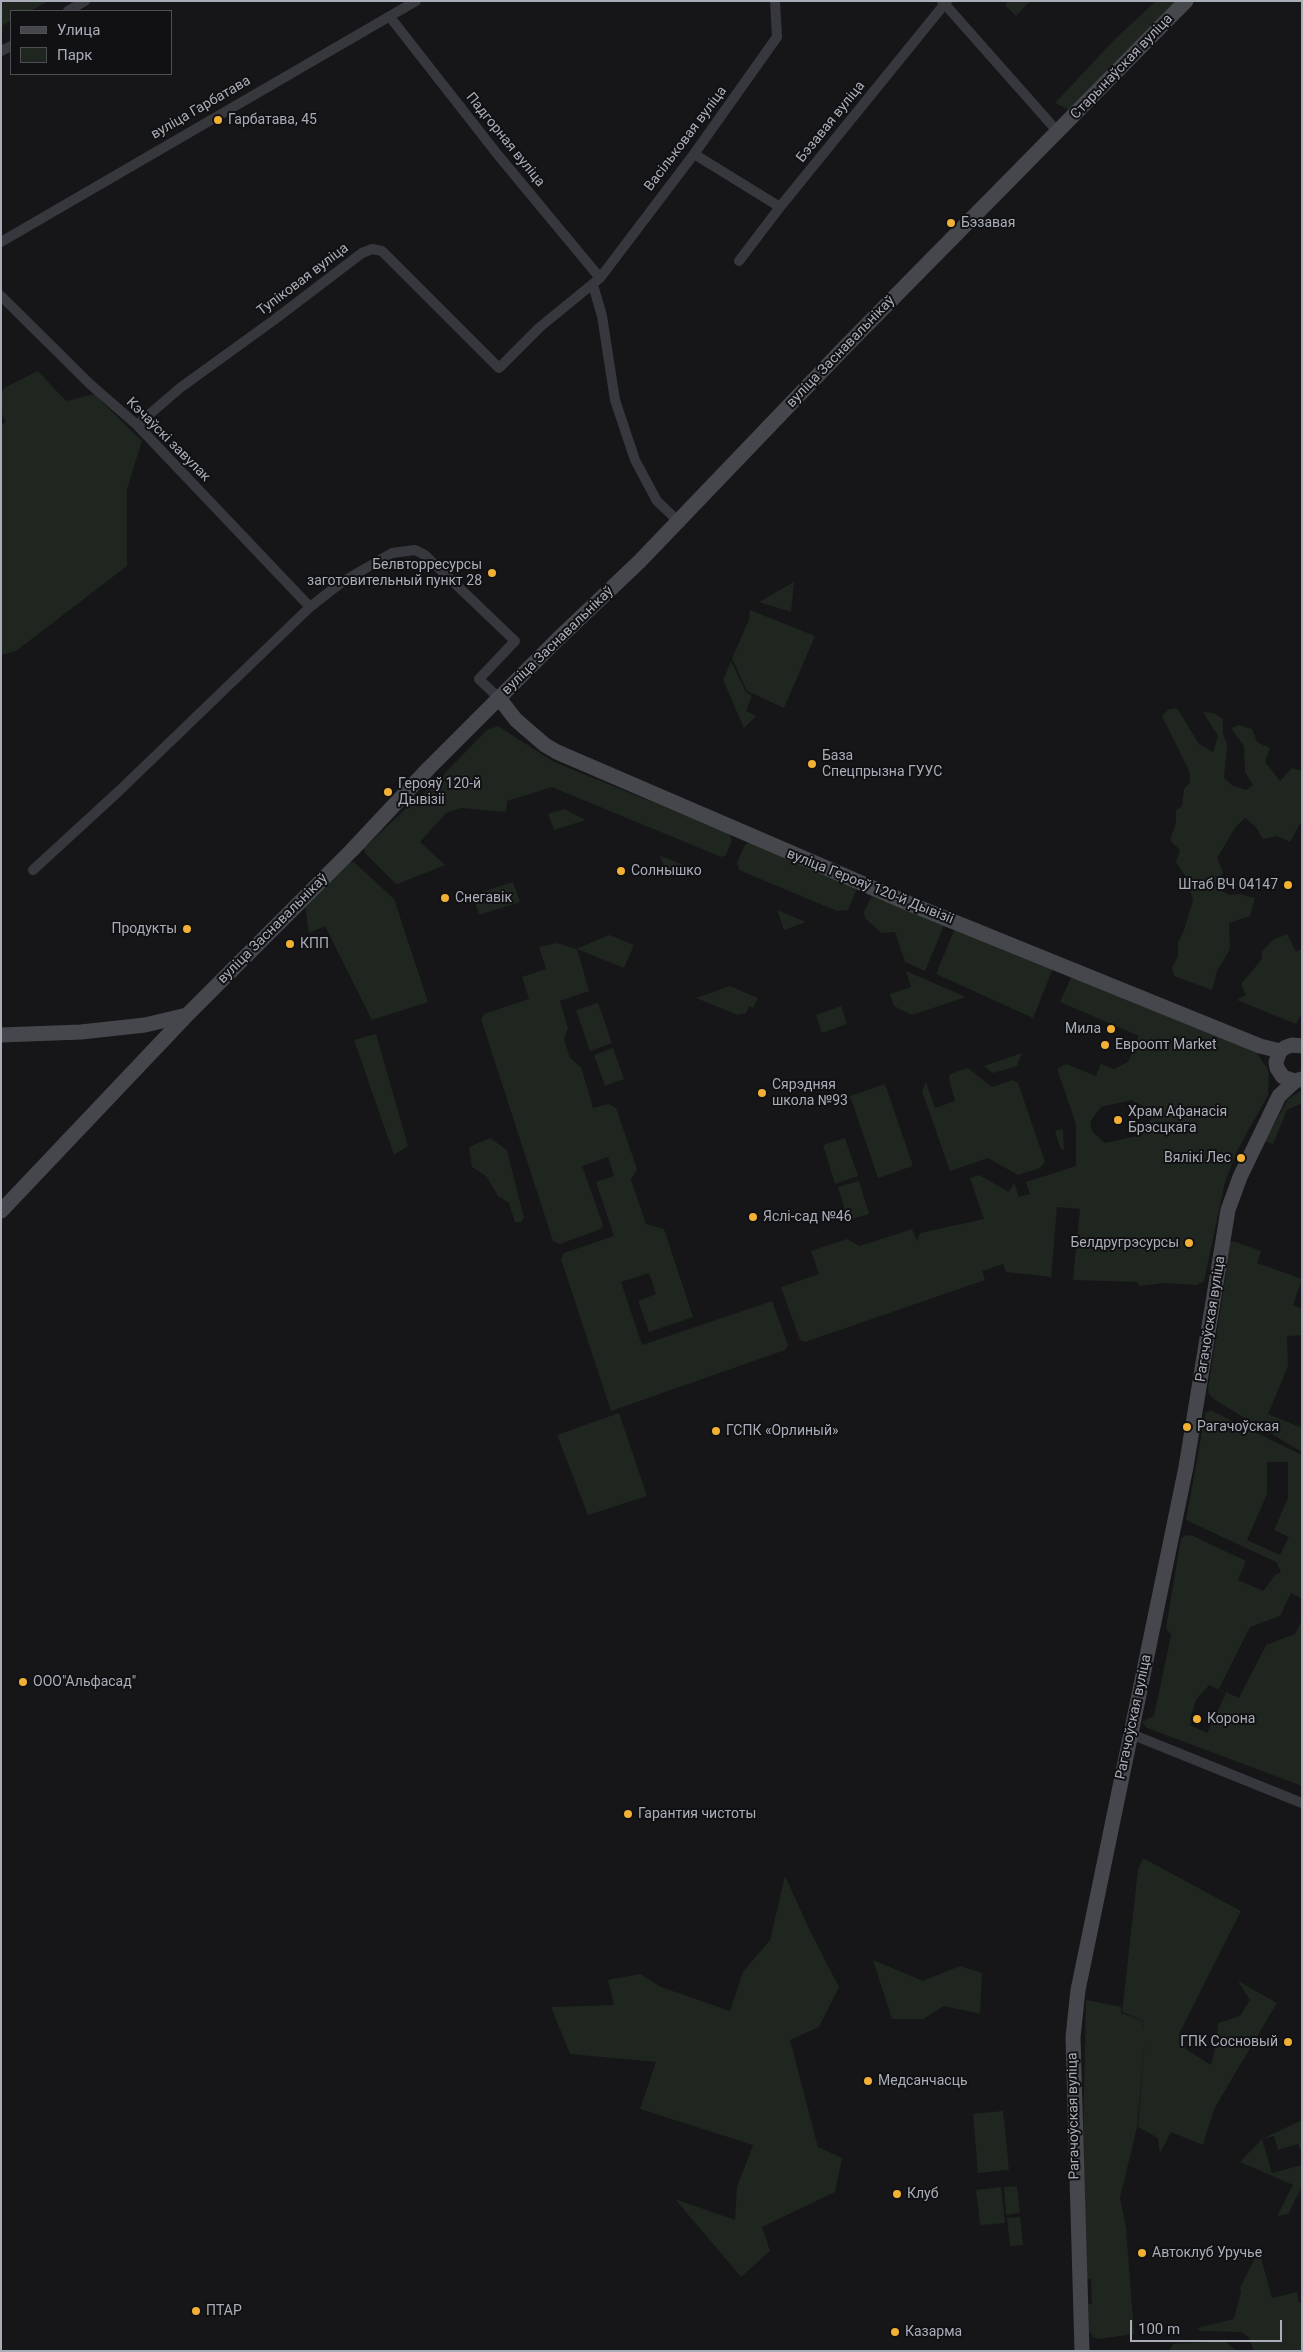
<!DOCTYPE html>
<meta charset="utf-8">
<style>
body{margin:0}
#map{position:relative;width:1303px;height:2352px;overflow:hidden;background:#161618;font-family:Roboto,sans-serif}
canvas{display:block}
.frame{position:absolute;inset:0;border:2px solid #a8adb8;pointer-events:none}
.legend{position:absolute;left:10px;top:10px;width:162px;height:65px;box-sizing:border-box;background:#111113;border:1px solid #4d4f55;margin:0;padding:6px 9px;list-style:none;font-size:15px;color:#a8adb8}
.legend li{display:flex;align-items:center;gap:10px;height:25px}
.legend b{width:25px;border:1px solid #4d4f55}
.scale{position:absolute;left:1130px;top:2320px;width:152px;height:22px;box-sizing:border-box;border:2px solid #a8adb8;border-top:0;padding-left:6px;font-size:15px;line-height:18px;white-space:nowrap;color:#a8adb8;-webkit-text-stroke:4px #111113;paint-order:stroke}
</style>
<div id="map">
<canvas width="1303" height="2352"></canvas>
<div class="frame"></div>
<ul class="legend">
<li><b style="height:6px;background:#45474d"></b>Улица</li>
<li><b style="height:14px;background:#1e261f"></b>Парк</li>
</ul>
<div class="scale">100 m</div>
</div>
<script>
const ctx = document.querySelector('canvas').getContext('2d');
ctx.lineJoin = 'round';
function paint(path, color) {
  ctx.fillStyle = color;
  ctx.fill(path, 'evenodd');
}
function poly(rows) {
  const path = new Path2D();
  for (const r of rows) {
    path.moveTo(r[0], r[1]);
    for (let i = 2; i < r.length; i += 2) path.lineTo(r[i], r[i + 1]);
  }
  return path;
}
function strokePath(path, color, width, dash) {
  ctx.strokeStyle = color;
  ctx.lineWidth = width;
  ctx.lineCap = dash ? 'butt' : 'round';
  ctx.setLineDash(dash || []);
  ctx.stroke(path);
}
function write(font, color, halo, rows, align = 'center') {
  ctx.font = font + ' Roboto,sans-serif';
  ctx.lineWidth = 4;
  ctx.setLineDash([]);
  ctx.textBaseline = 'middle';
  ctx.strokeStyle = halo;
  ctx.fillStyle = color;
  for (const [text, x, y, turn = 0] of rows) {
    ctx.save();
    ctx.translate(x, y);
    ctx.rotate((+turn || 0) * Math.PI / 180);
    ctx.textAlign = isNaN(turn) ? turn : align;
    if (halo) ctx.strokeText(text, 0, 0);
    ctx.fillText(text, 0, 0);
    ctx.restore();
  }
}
const green = poly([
 [1,1,49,1,30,11,11,11,11,21,1,26],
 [1008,1,1030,1,1016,16,1005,5],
 [1156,1,1180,1,1071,111,1055,103,1115,39],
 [38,371,66,401,94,394,142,441,127,489,127,566,16,651,1,655,1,425,6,422,1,412,1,395,4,388],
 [794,582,791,612,759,602],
 [750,610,815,636,784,708,747,691,732,658,749,620],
 [731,661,746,692,752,696,746,711,756,716,744,728,723,680],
 [1177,708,1199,744,1213,752,1218,736,1203,712,1213,713,1223,719,1223,734,1227,745,1224,778,1233,786,1246,790,1253,785,1245,772,1244,746,1231,728,1239,725,1252,729,1257,742,1270,748,1265,762,1280,781,1292,768,1302,771,1302,820,1290,842,1277,836,1263,839,1255,826,1245,818,1235,828,1217,858,1223,873,1215,883,1218,889,1230,895,1239,894,1255,898,1250,916,1229,923,1230,949,1217,971,1212,990,1174,976,1172,968,1178,956,1178,943,1184,930,1193,901,1188,880,1176,862,1180,850,1170,840,1176,823,1176,810,1182,806,1184,789,1190,782,1190,773,1162,716,1169,709],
 [498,726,554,762,729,833,732,840,726,855,721,857,552,787,507,801,506,812,461,808,446,813,420,842,445,865,398,884,395,883,365,853,364,848,415,800,434,785,440,784,445,773,487,730],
 [564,809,586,820,554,830,548,814],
 [751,841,854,883,856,891,848,910,837,911,739,870,737,862,745,845],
 [660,856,684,865,666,871],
 [354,862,394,899,428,1002,372,1020,325,926,309,933,305,905,348,863],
 [513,882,520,902,479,915,472,895],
 [872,896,945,923,925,971,905,962,895,932,881,933,865,918,864,912],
 [777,910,806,922,784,930],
 [955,928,1053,968,1033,1018,936,974],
 [1287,934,1296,952,1302,948,1302,1013,1296,1024,1237,1000,1246,995,1241,984,1262,959,1262,951,1273,940],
 [609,935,634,945,624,968,577,949,589,991,560,1001,568,1028,564,1039,570,1058,581,1067,593,1108,609,1104,616,1108,637,1169,631,1180,646,1224,664,1229,693,1317,649,1332,638,1301,656,1294,649,1273,621,1282,642,1345,772,1301,788,1345,785,1350,611,1411,561,1259,564,1253,614,1236,596,1182,614,1176,608,1157,582,1166,603,1225,601,1229,560,1244,553,1241,481,1019,484,1014,529,999,522,977,546,969,539,947,557,943,576,949],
 [906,971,927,980,966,997,912,1015,894,1006,890,994,911,987],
 [1074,971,1257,1053,1267,1068,1269,1074,1268,1095,1237,1151,1225,1182,1204,1281,1197,1285,1163,1283,1140,1286,1137,1282,1073,1280,1080,1209,1057,1207,1051,1277,1006,1272,1003,1264,982,1271,985,1280,805,1342,800,1340,781,1287,819,1274,811,1251,847,1239,860,1246,912,1229,917,1241,920,1233,984,1219,970,1178,979,1175,1009,1192,1014,1183,1019,1197,1030,1194,1026,1182,1076,1166,1076,1124,1057,1069,1066,1064,1096,1076,1101,1064,1114,1069,1128,1062,1139,1036,1060,1002],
 [1132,1100,1154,1113,1142,1135,1105,1143,1092,1131,1090,1122,1101,1107],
 [730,986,758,998,753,1008,749,1006,746,1013,738,1015,696,998],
 [598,1003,612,1043,590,1051,576,1010],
 [841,1006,847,1024,822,1033,816,1015],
 [376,1034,408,1146,394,1155,354,1040],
 [613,1048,624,1079,605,1086,594,1055],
 [1022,1053,1017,1066,993,1073,984,1066],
 [968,1068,992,1087,1013,1080,1018,1083,1045,1162,1040,1168,1018,1175,988,1158,950,1171,922,1091,926,1082,935,1108,955,1101,949,1080,950,1074],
 [885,1084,913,1166,878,1178,850,1096],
 [1302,1090,1302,1103,1287,1110,1273,1144,1265,1141,1288,1099],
 [1063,1129,1064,1149,1061,1150,1055,1131],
 [490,1138,507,1150,524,1218,521,1222,515,1222,509,1203,498,1196,486,1176,472,1167,469,1147],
 [845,1138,858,1176,835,1184,823,1145],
 [859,1181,869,1214,848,1220,838,1187],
 [1230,1242,1236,1242,1261,1251,1257,1263,1302,1279,1293,1305,1302,1309,1302,1335,1287,1336,1288,1366,1268,1414,1302,1428,1302,1452,1215,1400,1209,1394,1208,1389,1226,1274,1223,1272],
 [1212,1411,1302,1455,1302,1599,1291,1593,1280,1616,1250,1627,1219,1689,1239,1698,1266,1645,1295,1634,1302,1620,1302,1786,1147,1728,1142,1722,1154,1716,1171,1635,1166,1628,1181,1538,1186,1535,1193,1536,1246,1561,1238,1580,1263,1591,1275,1575,1281,1572,1276,1562,1186,1520,1205,1415,1206,1412],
 [1267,1462,1288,1462,1288,1498,1274,1530,1289,1537,1280,1555,1247,1540,1267,1494],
 [1209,1685,1226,1693,1207,1733,1190,1725,1192,1721,1190,1720,1196,1700],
 [619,1413,647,1496,588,1515,557,1435],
 [1143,1858,1241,1911,1179,2034,1187,2050,1211,2065,1217,2039,1218,2023,1240,2016,1250,2000,1238,1981,1277,2003,1214,2109,1203,2145,1171,2132,1160,2153,1158,2138,1138,2127,1145,2038,1137,2127,1120,2198,1126,2228,1134,2334,1098,2339,1093,2337,1089,2331,1088,2304,1092,2304,1091,2279,1087,2279,1083,2137,1086,2000,1121,2007,1121,2013,1141,2020,1144,2029,1142,2020,1122,2012,1138,1870],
 [785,1876,812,1935,839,1987,819,2027,790,2040,818,2147,842,2158,835,2192,762,2227,770,2251,741,2277,675,2199,735,2220,737,2187,753,2145,640,2109,656,2062,570,2054,551,2007,614,2005,608,1980,640,1974,661,1987,730,2011,743,1972,770,1940],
 [873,1960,923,1981,960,1966,982,1973,980,2014,944,2006,923,2019,892,2019],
 [1003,2111,1009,2170,978,2173,973,2114],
 [1302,2120,1302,2149,1300,2150,1298,2144,1278,2150,1274,2136,1262,2139,1272,2173,1302,2165,1302,2186,1288,2214,1277,2216,1293,2185,1240,2162,1262,2139],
 [1017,2186,1020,2213,1006,2215,1004,2187],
 [1001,2187,1005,2223,980,2225,976,2190],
 [1020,2217,1023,2245,1010,2246,1007,2218],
 [1259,2250,1272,2298,1297,2292,1299,2303,1302,2303,1302,2351,1254,2351,1249,2338,1242,2332,1201,2331,1197,2328,1234,2319,1241,2292,1240,2288],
 [1228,2341,1226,2342,1237,2351,1169,2351,1173,2344]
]);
const street = poly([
 [942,1,1058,132],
 [68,11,85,1],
 [390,17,498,155,600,278],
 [1,51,11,46],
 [694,154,780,207],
 [1,242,416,1],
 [739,261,780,207,947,1],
 [593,285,602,316,615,400,635,460,657,501,679,522],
 [1,296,91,385,137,425,310,607],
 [137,425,180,388,274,320,362,253,372,249,382,251,499,368,540,327,600,278,694,154,777,37,775,1],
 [33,870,119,791,310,607,342,582,392,553,415,550,425,555,515,641,479,679,499,698],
 [1131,1734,1302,1803]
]);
const secondary = poly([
 [499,698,516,720,545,745,557,752,910,904,1260,1046,1280,1051],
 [1,1035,81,1032,145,1025,187,1015],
 [1302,1046,1292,1045,1286,1047,1280,1051,1276,1062,1277,1068,1283,1077,1295,1081,1302,1079],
 [1,1211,187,1015,352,850,428,769,558,639,640,561,846,346,1186,1],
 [1082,2351,1073,2037,1078,1990,1186,1467,1228,1210,1240,1177,1279,1096,1295,1081]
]);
const markers = [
 [218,120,5,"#f2b134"],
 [951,223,5,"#f2b134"],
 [492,573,5,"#f2b134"],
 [812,764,5,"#f2b134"],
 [388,792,5,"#f2b134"],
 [621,871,5,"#f2b134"],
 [1288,885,5,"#f2b134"],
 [445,898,5,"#f2b134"],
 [187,929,5,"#f2b134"],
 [290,944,5,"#f2b134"],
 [1111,1029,5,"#f2b134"],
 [1105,1045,5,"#f2b134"],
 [762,1093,5,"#f2b134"],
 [1118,1120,5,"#f2b134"],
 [1241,1158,5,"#f2b134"],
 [753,1217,5,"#f2b134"],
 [1189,1243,5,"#f2b134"],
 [1187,1427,5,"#f2b134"],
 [716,1431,5,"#f2b134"],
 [23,1682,5,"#f2b134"],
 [1197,1719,5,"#f2b134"],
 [628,1814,5,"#f2b134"],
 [1288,2042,5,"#f2b134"],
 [868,2081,5,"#f2b134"],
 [897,2194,5,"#f2b134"],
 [1142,2253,5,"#f2b134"],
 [196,2311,5,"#f2b134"],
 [895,2332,5,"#f2b134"]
];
const streetNames = [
 ["Старынаўская вуліца",1122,67,-46],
 ["вуліца Гарбатава",201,108,-30],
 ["Бэзавая вуліца",831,122,-51],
 ["Васільковая вуліца",686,139,-53],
 ["Падгорная вуліца",505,140,51],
 ["Тупіковая вуліца",303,280,-37],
 ["вуліца Заснавальнікаў",841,352,-46],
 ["Кэчаўскі завулак",168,440,45],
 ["вуліца Заснавальнікаў",558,641,-44],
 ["вуліца Герояў 120-й Дывізіі",870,887,22],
 ["вуліца Заснавальнікаў",273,929,-45],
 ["Рагачоўская вуліца",1211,1319,-81],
 ["Рагачоўская вуліца",1134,1717,-78],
 ["Рагачоўская вуліца",1074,2116,-91]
];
const poiNames = [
 ["Гарбатава, 45",228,120],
 ["Бэзавая",961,223],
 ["Белвторресурсы",482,565,"right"],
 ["заготовительный пункт 28",482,581,"right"],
 ["База",822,756],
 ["Спецпрызна ГУУС",822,772],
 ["Герояў 120-й",398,784],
 ["Дывізіі",398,800],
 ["Солнышко",631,871],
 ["Штаб ВЧ 04147",1278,885,"right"],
 ["Снегавік",455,898],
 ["Продукты",177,929,"right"],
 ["КПП",300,944],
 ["Мила",1101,1029,"right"],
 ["Евроопт Market",1115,1045],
 ["Сярэдняя",772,1085],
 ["школа №93",772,1101],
 ["Храм Афанасія",1128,1112],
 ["Брэсцкага",1128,1128],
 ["Вялікі Лес",1231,1158,"right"],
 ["Яслі-сад №46",763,1217],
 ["Белдругрэсурсы",1179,1243,"right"],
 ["Рагачоўская",1197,1427],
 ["ГСПК «Орлиный»",726,1431],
 ["ООО\"Альфасад\"",33,1682],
 ["Корона",1207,1719],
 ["Гарантия чистоты",638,1814],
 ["ГПК Сосновый",1278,2042,"right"],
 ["Медсанчасць",878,2081],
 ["Клуб",907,2194],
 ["Автоклуб Уручье",1152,2253],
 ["ПТАР",206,2311],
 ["Казарма",905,2332]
];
paint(green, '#1e261f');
strokePath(street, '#37383d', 10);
strokePath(secondary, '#45474d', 15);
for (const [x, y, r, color] of markers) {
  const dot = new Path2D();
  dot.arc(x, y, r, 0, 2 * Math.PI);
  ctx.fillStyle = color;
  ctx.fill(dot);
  strokePath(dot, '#111113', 2);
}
write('14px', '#a8adb8', '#111113', streetNames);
write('14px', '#a8adb8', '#111113', poiNames, 'left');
</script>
